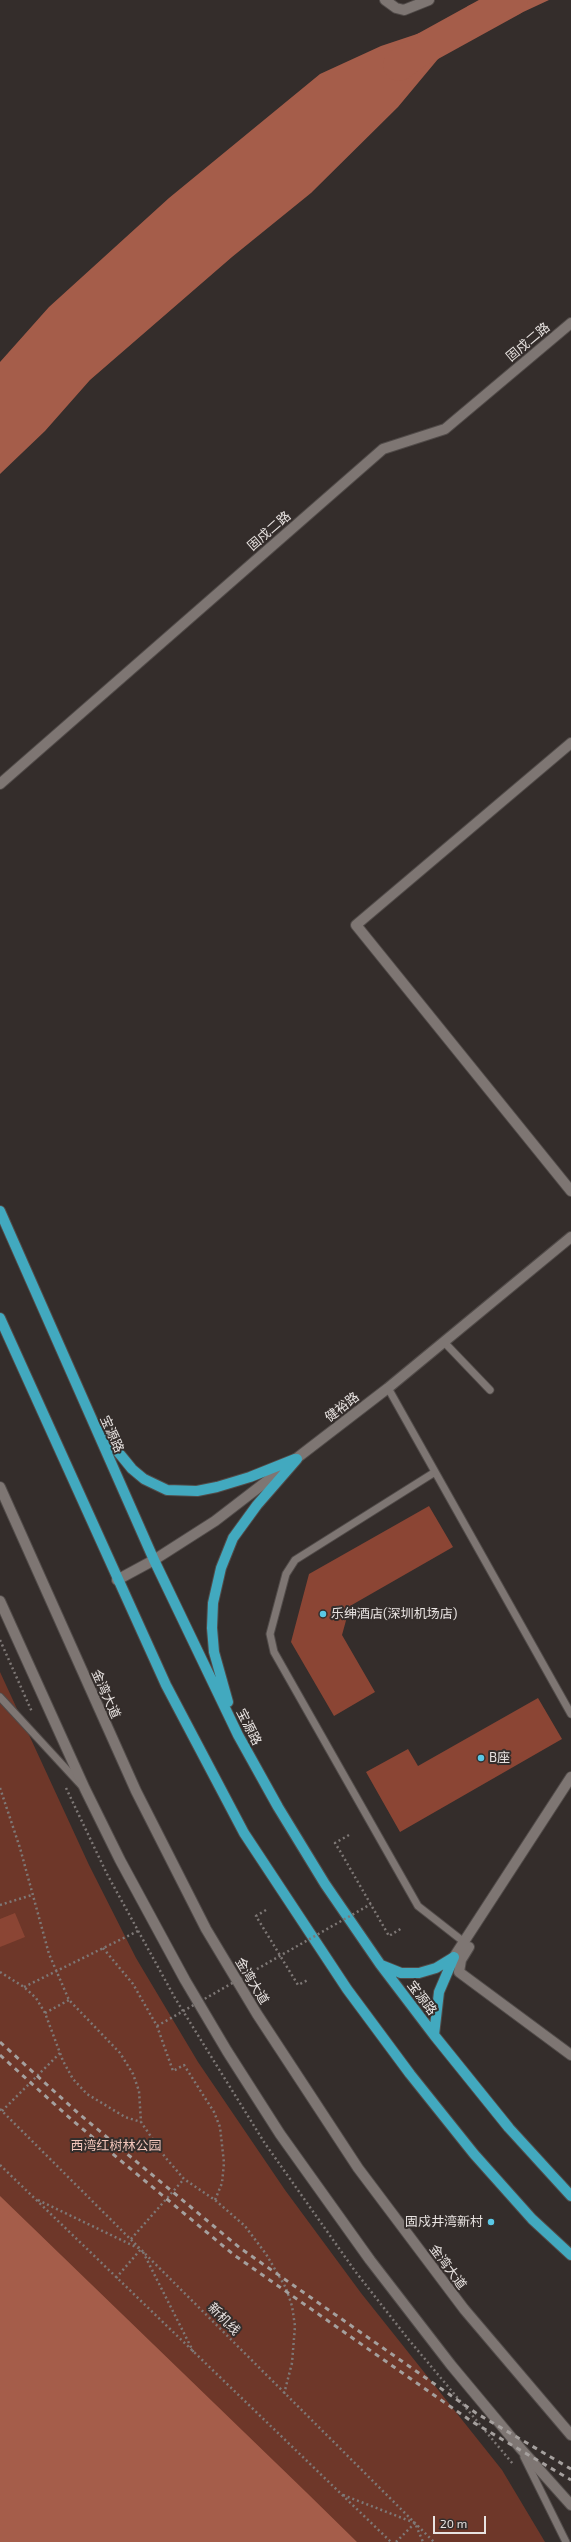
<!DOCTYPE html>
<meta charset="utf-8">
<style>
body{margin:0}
#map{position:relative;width:571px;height:2542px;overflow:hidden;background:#342d2b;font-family:"Exo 2",sans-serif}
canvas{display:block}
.scale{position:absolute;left:433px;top:2516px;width:53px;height:18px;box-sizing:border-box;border:2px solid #e8e3e1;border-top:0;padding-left:5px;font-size:12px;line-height:14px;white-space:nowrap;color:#e8e3e1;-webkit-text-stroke:3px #342d2b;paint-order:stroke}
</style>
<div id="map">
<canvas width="571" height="2542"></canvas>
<div class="scale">20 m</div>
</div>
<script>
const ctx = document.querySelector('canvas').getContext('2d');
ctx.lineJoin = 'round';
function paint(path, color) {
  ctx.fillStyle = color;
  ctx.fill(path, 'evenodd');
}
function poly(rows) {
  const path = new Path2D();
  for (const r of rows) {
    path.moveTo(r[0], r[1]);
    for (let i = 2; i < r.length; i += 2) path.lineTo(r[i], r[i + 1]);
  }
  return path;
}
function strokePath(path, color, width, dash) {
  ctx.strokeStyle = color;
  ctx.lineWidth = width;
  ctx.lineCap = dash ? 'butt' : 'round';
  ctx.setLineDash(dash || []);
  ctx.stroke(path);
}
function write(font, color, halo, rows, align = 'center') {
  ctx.font = font + ' "Exo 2","Noto Sans SC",sans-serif';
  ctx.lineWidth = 4;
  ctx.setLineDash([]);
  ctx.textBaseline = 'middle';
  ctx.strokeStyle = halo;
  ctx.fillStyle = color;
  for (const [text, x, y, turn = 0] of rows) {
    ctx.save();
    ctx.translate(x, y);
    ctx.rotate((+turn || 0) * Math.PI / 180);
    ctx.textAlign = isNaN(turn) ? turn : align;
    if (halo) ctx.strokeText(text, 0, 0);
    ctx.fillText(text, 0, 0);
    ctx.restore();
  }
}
const green = poly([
 [0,1672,89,1865,136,1958,198,2062,285,2190,361,2293,502,2470,545,2542,223,2542,0,2279]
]);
const water = poly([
 [482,0,549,0,478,33,471,32,462,27,459,17,468,6],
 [429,30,443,53,398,107,311,193,232,257,90,380,45,431,0,474,0,362,49,307,169,198,320,74,381,46],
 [0,2196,306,2492,357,2542,0,2542]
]);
const river = poly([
 [399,65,414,54,512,0]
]);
const building = poly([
 [429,1506,453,1547,350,1606,342,1635,375,1692,334,1716,291,1642,309,1574],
 [538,1698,562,1739,400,1832,366,1772,408,1749,418,1766],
 [15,1913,25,1937,0,1947,0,1919]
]);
const path = poly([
 [0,1640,32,1712],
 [0,1788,20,1848,49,1954,69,2000,120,2053,133,2074,139,2091,141,2122,165,2157,184,2179,215,2200,245,2226,266,2254,286,2288,292,2306,295,2326,292,2363,284,2394],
 [66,1788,107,1874,175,1998,264,2142,355,2271,409,2340,513,2464],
 [349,1835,335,1843,340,1851,389,1936,402,1928],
 [0,1905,32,1895],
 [266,1910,256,1916,298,1985,308,1980],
 [103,1948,133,1984,157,2026,173,2071,184,2065,214,2112,220,2127,224,2163,222,2183,215,2200],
 [0,1972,24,1987,36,1998,45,2013,63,2061,73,2079,87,2094,125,2117,141,2122],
 [24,1987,138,1931],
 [45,2013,69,2000],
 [0,2109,434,2542],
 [2,2111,60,2053],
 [0,2165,391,2542],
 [38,2200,138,2248],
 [131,2239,184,2179],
 [143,2252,194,2353],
 [116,2278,141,2249],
 [343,2495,415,2523,423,2542],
 [396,2542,415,2523]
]);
const service = poly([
 [444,1342,490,1390],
 [388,1388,571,1714],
 [435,1472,295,1560,286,1574,270,1634,274,1652,418,1906,464,1942],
 [0,1697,81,1785],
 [524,2457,566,2542]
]);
const minor = poly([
 [385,0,396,8,404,10,429,0],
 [571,743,356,925,571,1191],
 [469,1947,461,1960,454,1957,571,1777],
 [461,1960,459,1972,571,2055]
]);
const tertiary = poly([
 [0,784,383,449,445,429,571,323],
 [117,1580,154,1560,215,1521,388,1388,571,1237]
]);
const secondary = poly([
 [0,1487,136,1791,206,1929,257,2014,358,2168,464,2309,571,2435],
 [0,1601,85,1789,120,1860,185,1980,227,2051,280,2134,370,2260,451,2365,521,2449,571,2505]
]);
const primary = poly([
 [0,1211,154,1560,238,1735,278,1807,325,1884,380,1964,434,2035,509,2128,571,2196],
 [0,1318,166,1685,244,1833,347,1989,410,2074,474,2154,532,2219,571,2255],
 [101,1431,132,1469,144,1479,167,1490,197,1491,217,1487,250,1477,295,1459],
 [228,1702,214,1652,212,1628,213,1603,221,1568,233,1538,257,1505,297,1459],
 [381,1965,401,1973,419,1973,436,1968,454,1957],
 [434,2035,439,1992,454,1957]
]);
const rail = poly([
 [0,2042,78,2113,240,2248,476,2413,571,2469],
 [0,2055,72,2120,234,2255,471,2421,571,2480]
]);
const pathBridge = poly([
 [157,2026,371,1904]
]);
const markers = [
 [323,1614,4,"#5ac8e6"],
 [481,1758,4,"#5ac8e6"],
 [491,2222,4,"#5ac8e6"]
];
const streetNames = [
 ["固戍二路",528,342,-40],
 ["固戍二路",269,531,-41],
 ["健裕路",342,1407,-38],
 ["宝源路",112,1434,66],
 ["金湾大道",106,1694,66],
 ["宝源路",249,1727,63],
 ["金湾大道",252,1981,59],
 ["宝源路",422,1998,53],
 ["金湾大道",448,2267,53],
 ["新机线",224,2319,45]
];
const poiNames = [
 ["乐绅酒店(深圳机场店)",331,1614],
 ["B座",489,1758],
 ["固戍井湾新村",483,2222,"right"]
];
const parkNames = [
 ["西湾红树林公园",116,2146]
];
paint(green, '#6e3729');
paint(water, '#a55d4a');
strokePath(river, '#a55d4a', 32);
paint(building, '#8b4534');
strokePath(service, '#514b49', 9);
strokePath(minor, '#514b49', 12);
strokePath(tertiary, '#514b49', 12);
strokePath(secondary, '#514b49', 12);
strokePath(primary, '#514b49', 12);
strokePath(path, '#7e7876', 2.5, [2, 3]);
strokePath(service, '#7e7673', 7);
strokePath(minor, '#7e7673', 10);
strokePath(tertiary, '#7e7673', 10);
strokePath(secondary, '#7e7673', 10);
strokePath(primary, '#42a9bf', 10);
strokePath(rail, '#a5a09e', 3, [5, 5]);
strokePath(pathBridge, '#7e7876', 2.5, [2, 3]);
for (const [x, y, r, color] of markers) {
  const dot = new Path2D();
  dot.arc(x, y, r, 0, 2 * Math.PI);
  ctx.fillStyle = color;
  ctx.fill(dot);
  strokePath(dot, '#342d2b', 1.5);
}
write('13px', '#e8e3e1', '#342d2b', streetNames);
write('13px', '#e8e3e1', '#342d2b', poiNames, 'left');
write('13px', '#f1c5ba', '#342d2b', parkNames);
</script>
